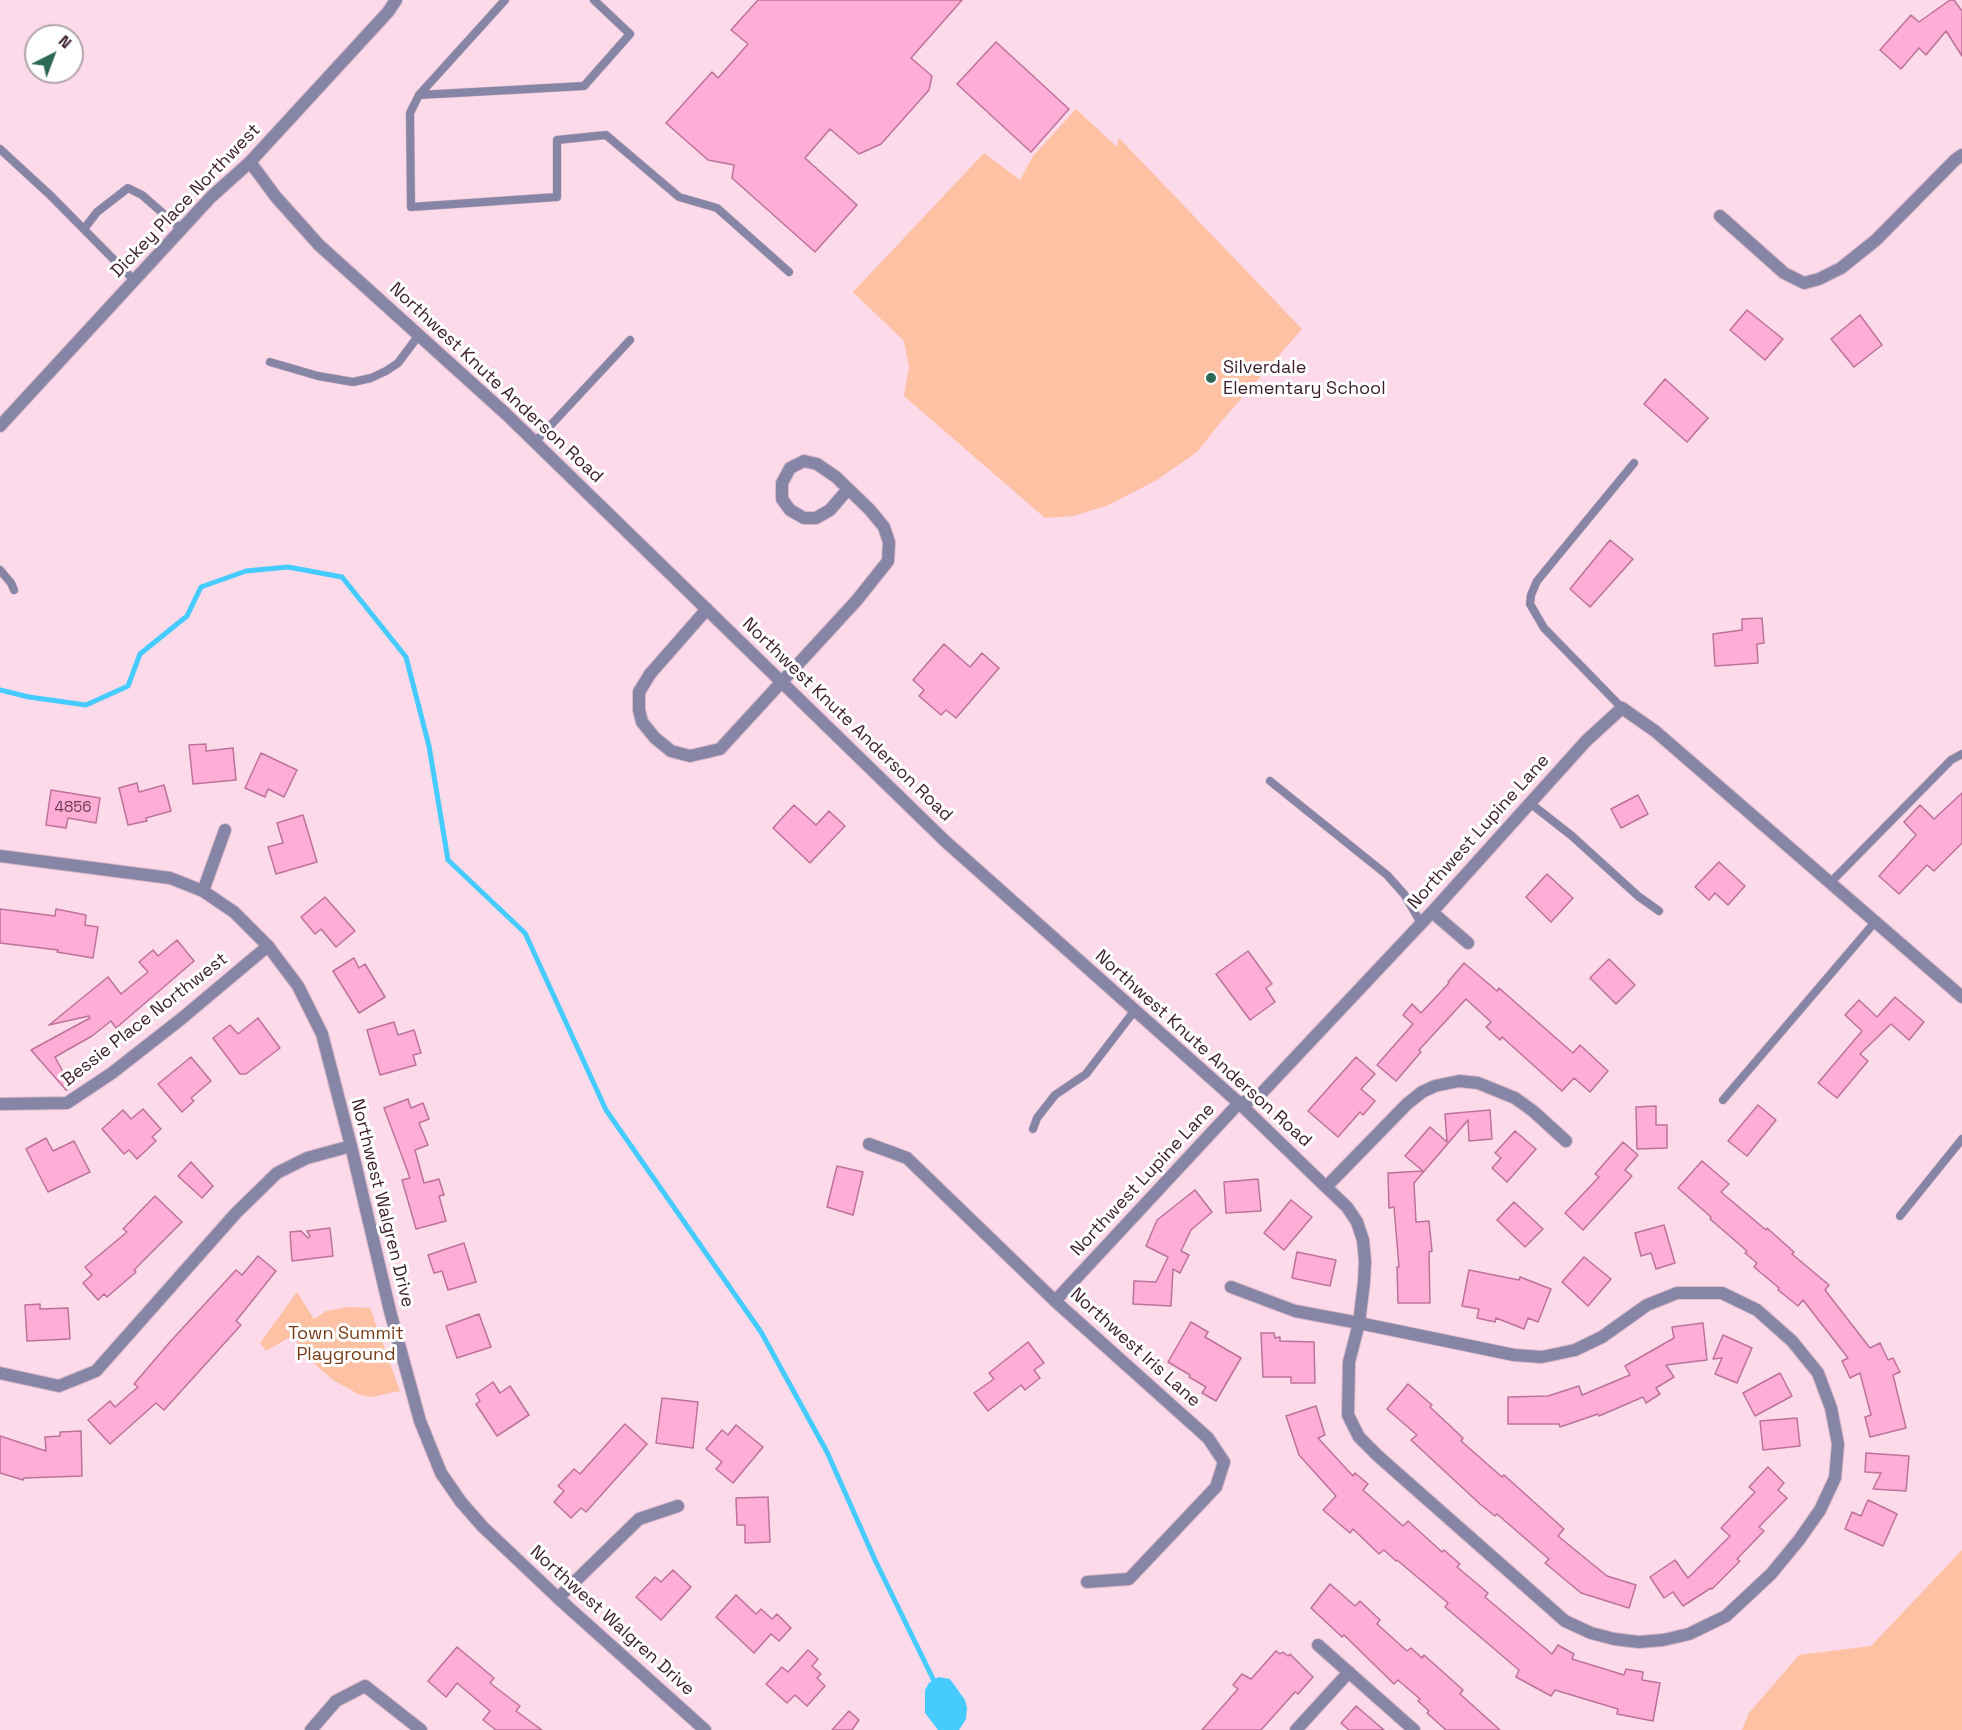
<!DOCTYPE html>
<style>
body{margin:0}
#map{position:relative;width:1962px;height:1730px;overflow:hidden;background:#fcdaea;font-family:"Space Grotesk",sans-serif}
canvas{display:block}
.north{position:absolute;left:24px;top:24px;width:60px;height:60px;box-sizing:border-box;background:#fff;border:2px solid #b1a5ab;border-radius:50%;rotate:42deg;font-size:16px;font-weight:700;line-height:24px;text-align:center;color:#3b1d2d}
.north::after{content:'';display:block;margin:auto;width:21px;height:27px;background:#2c6853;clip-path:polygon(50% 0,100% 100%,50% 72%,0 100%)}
</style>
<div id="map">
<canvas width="1962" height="1730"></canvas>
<div class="north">N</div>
</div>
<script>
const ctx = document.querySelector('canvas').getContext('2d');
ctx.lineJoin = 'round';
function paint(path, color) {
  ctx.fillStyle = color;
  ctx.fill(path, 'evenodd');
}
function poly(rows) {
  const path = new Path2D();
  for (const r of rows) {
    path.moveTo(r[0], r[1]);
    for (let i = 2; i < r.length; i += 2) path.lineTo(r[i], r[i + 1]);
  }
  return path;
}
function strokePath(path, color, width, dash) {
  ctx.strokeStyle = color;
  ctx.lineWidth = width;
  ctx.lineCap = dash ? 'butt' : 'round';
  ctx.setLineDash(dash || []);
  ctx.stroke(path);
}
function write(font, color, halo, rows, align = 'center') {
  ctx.font = font + ' "Space Grotesk",sans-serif';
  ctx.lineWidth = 6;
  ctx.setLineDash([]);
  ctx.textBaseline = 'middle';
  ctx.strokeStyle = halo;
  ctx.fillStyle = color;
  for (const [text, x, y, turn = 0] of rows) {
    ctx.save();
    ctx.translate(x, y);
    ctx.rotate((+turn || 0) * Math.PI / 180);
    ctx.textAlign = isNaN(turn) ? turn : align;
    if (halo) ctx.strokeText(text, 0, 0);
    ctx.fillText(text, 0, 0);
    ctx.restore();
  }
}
const green = poly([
 [1076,109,1117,147,1119,138,1302,329,1220,423,1197,452,1157,480,1106,506,1073,516,1045,518,904,396,909,367,904,341,853,292,984,153,1020,180,1033,156],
 [297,1292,314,1319,326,1311,348,1307,370,1308,400,1391,371,1397,360,1395,333,1380,309,1359,292,1336,266,1351,260,1343],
 [1962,1550,1962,1730,1742,1730,1749,1713,1799,1655,1871,1646]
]);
const water = poly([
 [938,1677,950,1679,965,1700,967,1708,966,1719,959,1730,938,1730,925,1713,925,1690,929,1683]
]);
const stream = poly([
 [0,690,29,697,86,705,128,686,140,654,187,616,201,587,246,571,288,567,342,577,406,657,429,746,448,860,525,933,606,1110,761,1332,827,1452,875,1560,936,1685]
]);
const building = poly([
 [758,0,962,0,911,58,932,76,929,90,881,144,859,154,830,129,805,158,857,205,815,252,732,178,734,165,708,160,666,123,712,72,718,78,748,44,731,30,758,0],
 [1950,0,1954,0,1962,11,1962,56,1946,31,1926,55,1919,48,1901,69,1880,50,1911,15,1919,22,1950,0],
 [996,42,1069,109,1031,152,957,84,996,42],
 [1747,310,1783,339,1765,360,1730,330,1747,310],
 [1860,315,1882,345,1854,367,1831,339,1860,315],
 [1665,379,1708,418,1687,442,1644,404,1665,379],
 [1610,540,1633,559,1590,607,1570,589,1610,540],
 [1762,618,1764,643,1757,644,1758,663,1715,666,1713,634,1742,630,1742,619,1762,618],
 [944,644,970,667,982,653,999,668,956,718,946,710,941,715,919,696,924,690,913,680,944,644],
 [206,744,206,751,233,748,236,780,193,784,189,745,206,744],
 [261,753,297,770,284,797,268,789,265,797,245,788,261,753],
 [137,783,139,792,164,785,171,811,146,818,147,821,128,825,119,788,137,783],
 [51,790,100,798,96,823,68,818,66,828,46,825,51,790],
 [1962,793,1962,843,1934,871,1927,865,1899,894,1879,876,1916,835,1904,822,1920,805,1934,819,1962,793],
 [1638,795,1648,814,1621,828,1611,809,1638,795],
 [794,805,816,825,829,811,845,826,810,863,773,828,794,805],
 [303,815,317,862,276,874,268,847,283,843,277,823,303,815],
 [1719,862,1745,886,1728,905,1715,893,1709,900,1695,887,1719,862],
 [1547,874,1573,898,1551,922,1526,897,1547,874],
 [325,897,355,931,336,947,321,929,315,934,301,917,325,897],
 [0,909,55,916,56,909,86,915,85,925,98,927,93,958,57,952,58,950,0,943,0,909],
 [177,940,194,961,116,1028,111,1021,92,1036,55,1057,71,1087,66,1090,31,1050,90,1018,89,1016,49,1025,108,977,121,994,148,972,139,962,153,950,158,956,177,940],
 [1248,951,1272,984,1266,988,1275,1002,1250,1020,1216,974,1248,951],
 [354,958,359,968,365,964,385,997,359,1013,333,971,354,958],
 [1609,959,1635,985,1616,1004,1590,978,1609,959],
 [1464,963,1497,991,1499,988,1573,1053,1580,1045,1608,1071,1590,1092,1574,1078,1562,1091,1502,1037,1500,1040,1486,1027,1491,1022,1466,999,1419,1050,1421,1052,1396,1081,1377,1065,1413,1024,1403,1015,1412,1004,1421,1013,1449,983,1448,982,1464,963],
 [1895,997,1924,1022,1909,1040,1891,1024,1860,1054,1868,1061,1837,1098,1818,1083,1862,1031,1845,1015,1859,1000,1877,1017,1895,997],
 [258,1018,280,1048,246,1074,240,1074,213,1038,230,1025,238,1034,258,1018],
 [394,1022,398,1035,414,1030,421,1053,413,1055,416,1065,380,1075,367,1030,394,1022],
 [191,1057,211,1081,191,1098,194,1101,182,1112,158,1084,191,1057],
 [1356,1057,1375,1074,1361,1089,1375,1101,1363,1115,1360,1112,1338,1137,1308,1111,1356,1057],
 [408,1099,411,1108,423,1103,429,1119,419,1123,428,1145,415,1150,424,1183,439,1179,444,1195,439,1196,446,1221,416,1229,402,1180,410,1178,384,1108,408,1099],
 [1758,1105,1776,1120,1747,1156,1728,1141,1758,1105],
 [1656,1106,1656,1125,1667,1125,1667,1148,1637,1149,1636,1107,1656,1106],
 [143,1109,161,1129,152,1137,156,1141,137,1159,129,1150,124,1154,102,1129,123,1110,131,1119,143,1109],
 [1490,1110,1492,1139,1469,1141,1468,1120,1414,1183,1416,1222,1429,1221,1432,1251,1429,1252,1430,1303,1398,1303,1397,1267,1399,1267,1394,1207,1389,1208,1388,1173,1423,1171,1405,1156,1430,1127,1447,1142,1445,1114,1490,1110],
 [1515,1131,1536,1149,1507,1182,1492,1168,1501,1158,1495,1153,1515,1131],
 [46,1138,53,1151,74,1141,90,1172,48,1192,26,1149,46,1138],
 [1623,1142,1638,1155,1625,1170,1632,1176,1583,1230,1565,1213,1599,1177,1595,1174,1623,1142],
 [1702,1161,1729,1184,1721,1192,1766,1230,1767,1228,1794,1252,1792,1254,1829,1285,1825,1290,1870,1348,1880,1343,1888,1360,1893,1358,1900,1372,1893,1375,1906,1428,1870,1437,1865,1417,1871,1415,1860,1373,1850,1378,1842,1361,1848,1358,1803,1300,1798,1306,1778,1290,1779,1288,1754,1267,1757,1263,1745,1253,1747,1251,1710,1219,1711,1217,1678,1188,1702,1161],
 [191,1162,213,1186,202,1198,178,1176,191,1162],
 [837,1166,863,1172,853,1215,827,1207,837,1166],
 [1258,1179,1261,1211,1226,1213,1224,1182,1258,1179],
 [1195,1190,1212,1212,1191,1230,1181,1251,1189,1255,1180,1273,1173,1269,1171,1306,1133,1304,1134,1281,1156,1282,1168,1257,1146,1246,1157,1220,1195,1190],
 [155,1196,182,1222,134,1270,136,1272,107,1297,104,1294,98,1300,83,1283,92,1275,85,1267,127,1232,123,1229,155,1196],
 [1291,1200,1312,1217,1284,1250,1264,1233,1291,1200],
 [1514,1202,1543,1229,1525,1247,1497,1220,1514,1202],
 [1664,1225,1675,1263,1656,1269,1651,1253,1641,1256,1635,1233,1664,1225],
 [330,1228,333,1256,292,1261,290,1232,301,1231,308,1238,310,1236,307,1231,330,1228],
 [464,1243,476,1282,448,1290,442,1271,434,1273,428,1255,464,1243],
 [1297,1252,1336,1260,1330,1286,1292,1278,1297,1252],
 [258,1256,276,1271,236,1321,241,1325,164,1410,156,1403,110,1444,88,1420,110,1401,115,1407,138,1387,134,1384,169,1343,236,1270,242,1275,258,1256],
 [1584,1257,1611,1279,1588,1306,1562,1282,1584,1257],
 [1469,1270,1519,1280,1520,1277,1551,1289,1538,1322,1528,1318,1524,1329,1496,1318,1495,1322,1477,1318,1479,1309,1462,1306,1469,1270],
 [40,1304,40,1309,68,1308,70,1339,27,1341,25,1305,40,1304],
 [479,1314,491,1347,457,1358,446,1326,479,1314],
 [1191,1322,1208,1332,1205,1337,1241,1358,1216,1401,1202,1393,1206,1387,1189,1377,1190,1375,1168,1362,1191,1322],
 [1703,1323,1707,1360,1666,1365,1674,1377,1656,1388,1660,1394,1646,1403,1643,1397,1599,1416,1598,1414,1560,1427,1559,1424,1508,1424,1508,1397,1548,1396,1579,1386,1582,1395,1630,1375,1625,1366,1674,1338,1672,1327,1703,1323],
 [1261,1333,1274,1333,1275,1338,1280,1337,1280,1341,1314,1342,1315,1383,1291,1383,1291,1377,1263,1377,1261,1333],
 [1723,1335,1752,1348,1737,1383,1715,1374,1722,1358,1713,1359,1723,1335],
 [1028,1342,1044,1363,1034,1370,1040,1378,1025,1390,1021,1385,988,1411,974,1393,994,1379,989,1373,1028,1342],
 [1780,1373,1792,1396,1755,1416,1743,1393,1780,1373],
 [493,1382,500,1393,510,1386,529,1415,497,1436,476,1404,480,1401,476,1394,493,1382],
 [1408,1384,1432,1405,1430,1407,1463,1438,1461,1441,1502,1477,1504,1475,1564,1529,1558,1536,1607,1576,1636,1585,1629,1608,1581,1593,1545,1563,1549,1559,1497,1514,1495,1516,1480,1504,1411,1440,1417,1435,1387,1409,1408,1384],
 [662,1398,698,1402,693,1448,656,1443,662,1398],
 [1316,1406,1325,1435,1318,1438,1353,1476,1355,1473,1368,1484,1363,1490,1403,1526,1408,1521,1442,1552,1444,1550,1460,1564,1457,1567,1488,1593,1485,1597,1552,1654,1558,1645,1574,1654,1572,1659,1624,1675,1626,1669,1643,1672,1642,1680,1660,1683,1653,1721,1617,1714,1618,1709,1555,1690,1551,1696,1516,1677,1519,1670,1445,1607,1448,1603,1397,1560,1396,1561,1384,1550,1379,1554,1353,1529,1350,1533,1323,1510,1336,1496,1299,1455,1286,1416,1316,1406],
 [1797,1418,1800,1446,1763,1450,1760,1421,1797,1418],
 [625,1424,647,1444,586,1512,581,1508,571,1518,554,1502,564,1491,558,1486,574,1469,580,1474,625,1424],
 [736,1425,763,1447,733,1483,716,1469,722,1462,706,1449,722,1430,728,1435,736,1425],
 [81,1431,82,1476,24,1478,23,1480,0,1473,0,1436,46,1451,45,1437,60,1436,60,1432,81,1431],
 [1866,1453,1909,1456,1906,1491,1873,1489,1881,1473,1865,1472,1866,1453],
 [1768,1467,1784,1483,1778,1490,1787,1498,1759,1527,1764,1531,1737,1559,1740,1561,1712,1589,1711,1588,1683,1606,1673,1592,1664,1598,1650,1577,1675,1560,1688,1578,1730,1536,1721,1528,1755,1492,1749,1487,1768,1467],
 [768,1497,770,1542,745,1543,745,1525,737,1525,736,1498,768,1497],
 [1868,1500,1897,1514,1883,1546,1845,1529,1852,1512,1861,1516,1868,1500],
 [673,1570,691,1587,661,1620,636,1597,655,1577,661,1582,673,1570],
 [1330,1584,1355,1606,1360,1601,1380,1620,1377,1624,1407,1651,1411,1648,1422,1658,1424,1655,1463,1690,1460,1694,1500,1730,1446,1730,1427,1713,1429,1711,1418,1701,1420,1699,1398,1680,1394,1684,1344,1635,1342,1637,1311,1608,1330,1584],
 [736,1595,756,1614,761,1609,772,1619,777,1614,791,1628,779,1641,771,1634,754,1653,716,1617,736,1595],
 [457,1647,494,1678,490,1683,520,1706,516,1711,542,1730,496,1730,483,1720,490,1711,457,1683,446,1697,428,1681,457,1647],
 [808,1650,818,1659,812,1666,821,1674,817,1678,825,1686,807,1706,795,1695,787,1703,766,1684,782,1667,788,1672,808,1650],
 [1276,1651,1280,1654,1283,1652,1288,1656,1290,1654,1313,1677,1298,1694,1295,1692,1261,1730,1202,1730,1238,1689,1233,1685,1242,1674,1251,1679,1276,1651],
 [1356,1706,1384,1730,1349,1730,1341,1723,1356,1706],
 [849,1711,859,1720,852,1730,832,1730,849,1711]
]);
const lane = poly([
 [505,0,419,95,410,113,411,207,557,197,557,140,606,135,679,197,717,208,789,272],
 [419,95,584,86,630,34,594,0],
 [0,149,50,195,134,280],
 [84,229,97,212,128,188,142,195,181,229],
 [270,362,318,376,353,382,371,378,386,371,398,363,419,335],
 [535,442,630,340],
 [0,570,11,583,14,590],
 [1622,708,1544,628,1530,604,1531,595,1537,581,1634,463],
 [1270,781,1387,875,1404,894,1421,923],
 [1530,803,1572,836,1638,896,1659,911],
 [1830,883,1951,760,1962,754],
 [1723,1100,1875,922],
 [1033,1129,1037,1118,1055,1095,1086,1074,1135,1010],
 [1900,1216,1962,1139]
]);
const street = poly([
 [250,162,276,197,319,245,506,414,945,841,1239,1103,1326,1187,1347,1207,1357,1222,1363,1240,1365,1261,1364,1282,1359,1323,1295,1311,1231,1287],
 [1720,216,1784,273,1804,283,1819,279,1841,268,1876,240,1955,160,1962,155],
 [0,426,211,197,250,162,388,12,396,0],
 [707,609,650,674,639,692,639,710,642,722,655,738,671,751,690,756,720,749,857,600,888,561,889,542,884,527,870,510,836,477,817,464,804,461,790,468,782,483,782,499,790,510,804,518,816,518,830,510,848,489],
 [0,856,170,878,203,891,234,912,268,946,298,986,322,1034,351,1146,390,1311,420,1421,441,1473,461,1502,483,1527,558,1598,705,1730],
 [203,891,225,830],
 [1432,912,1468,943],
 [0,1104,67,1103,112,1073,181,1019,268,946],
 [869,1144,907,1158,1055,1301,1208,1438,1224,1462,1216,1487,1129,1579,1087,1582],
 [1326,1187,1407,1104,1422,1092,1435,1086,1459,1081,1478,1083,1515,1098,1533,1111,1566,1141],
 [1677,1293,1722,1293,1757,1310,1792,1341,1818,1373,1831,1408,1838,1444,1835,1478,1820,1510,1799,1540,1771,1574,1726,1616,1689,1634,1663,1640,1639,1642,1614,1639,1591,1633,1565,1621,1378,1456,1359,1437,1348,1415,1349,1362,1359,1323,1514,1355,1542,1357,1575,1350,1602,1337,1647,1305,1677,1293],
 [1055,1301,1239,1103,1256,1099,1432,912,1586,741,1622,708,1655,731,1962,997],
 [0,1373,59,1386,96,1371,236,1213,277,1173,307,1158,351,1146],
 [558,1598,639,1519,678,1506],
 [1318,1645,1414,1730],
 [311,1730,336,1701,365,1686,421,1730],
 [1296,1730,1349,1672]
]);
const markers = [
 [1211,378,6,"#2c6853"]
];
const numberNames = [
 ["4856",73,808]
];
const streetNames = [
 ["Dickey Place Northwest",186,201,-46],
 ["Northwest Knute Anderson Road",496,383,43],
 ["Northwest Knute Anderson Road",847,720,44],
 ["Northwest Lupine Lane",1479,832,-48],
 ["Bessie Place Northwest",145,1020,-38],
 ["Northwest Knute Anderson Road",1203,1049,42],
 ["Northwest Lupine Lane",1143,1180,-47],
 ["Northwest Walgren Drive",382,1203,76],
 ["Northwest Iris Lane",1135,1348,42],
 ["Northwest Walgren Drive",612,1621,42]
];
const poiNames = [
 ["Silverdale",1223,368],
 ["Elementary School",1223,389]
];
const parkNames = [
 ["Town Summit",346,1334],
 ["Playground",346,1355]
];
paint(green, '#fec1a3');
paint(water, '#45cbfd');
strokePath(stream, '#45cbfd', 5);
paint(building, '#fdadd6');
strokePath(building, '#bd729a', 1.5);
strokePath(lane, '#d9b8c8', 9);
strokePath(street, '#d9b8c8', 14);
strokePath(lane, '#8785a6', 8);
strokePath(street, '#8785a6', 12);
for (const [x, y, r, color] of markers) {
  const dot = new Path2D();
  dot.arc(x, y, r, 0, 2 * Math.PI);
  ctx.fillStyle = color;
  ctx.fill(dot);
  strokePath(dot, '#fff', 2);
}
write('15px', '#6c4157', null, numberNames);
write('18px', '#3b1d2d', '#fff', streetNames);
write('18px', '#3b1d2d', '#fff', poiNames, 'left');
write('18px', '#783b18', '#fff', parkNames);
</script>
